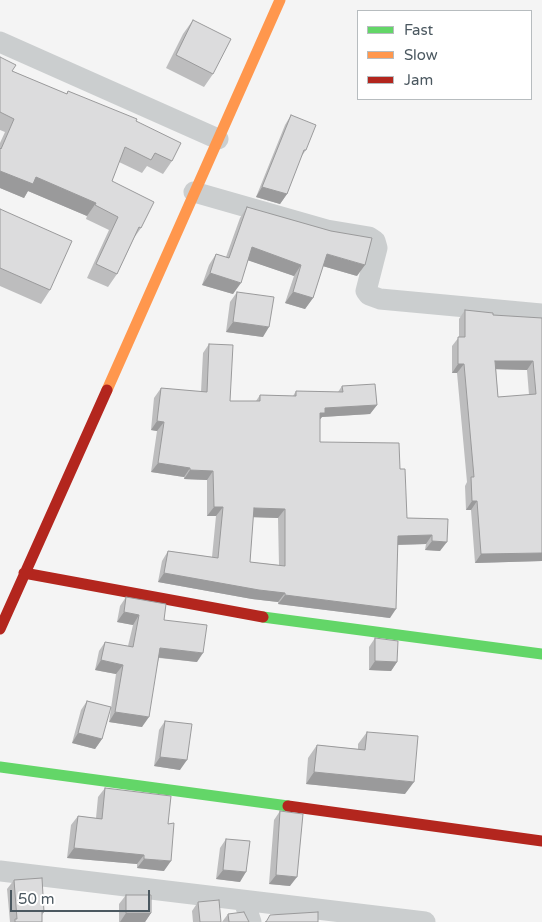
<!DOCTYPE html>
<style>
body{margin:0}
#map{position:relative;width:542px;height:922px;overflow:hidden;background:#f4f4f4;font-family:"Varela Round",sans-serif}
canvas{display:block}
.legend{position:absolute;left:357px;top:10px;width:175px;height:90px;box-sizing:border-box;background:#fff;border:1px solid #b7bcbf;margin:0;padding:6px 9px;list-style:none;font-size:15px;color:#4b5860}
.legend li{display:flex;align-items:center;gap:10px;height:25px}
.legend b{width:25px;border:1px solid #b7bcbf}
.scale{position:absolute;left:10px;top:890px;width:140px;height:22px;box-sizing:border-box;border:2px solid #4b5860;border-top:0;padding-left:6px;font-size:15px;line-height:18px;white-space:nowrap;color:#4b5860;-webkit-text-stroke:4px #fff;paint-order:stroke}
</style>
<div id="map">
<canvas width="542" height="922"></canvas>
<ul class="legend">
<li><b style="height:6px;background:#63d668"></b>Fast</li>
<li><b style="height:6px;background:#ff974d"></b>Slow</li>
<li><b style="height:6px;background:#b3261e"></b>Jam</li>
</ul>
<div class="scale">50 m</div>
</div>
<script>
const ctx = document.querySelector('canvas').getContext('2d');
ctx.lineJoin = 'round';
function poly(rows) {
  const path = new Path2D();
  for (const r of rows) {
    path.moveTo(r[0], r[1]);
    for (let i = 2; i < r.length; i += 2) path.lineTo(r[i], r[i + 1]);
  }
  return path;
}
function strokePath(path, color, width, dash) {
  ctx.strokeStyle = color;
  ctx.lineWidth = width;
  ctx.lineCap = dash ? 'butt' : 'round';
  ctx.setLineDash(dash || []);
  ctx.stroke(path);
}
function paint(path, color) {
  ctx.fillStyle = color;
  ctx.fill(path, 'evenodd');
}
const street = poly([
 [0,42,218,139],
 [194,192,327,230,369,237,375,241,377,248,366,291,369,295,380,299,542,314],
 [0,871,425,922],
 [244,901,251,922]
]);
const fast = poly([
 [263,617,542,654],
 [0,767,288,806]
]);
const slow = poly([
 [107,390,280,0]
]);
const jam = poly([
 [24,573,263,617],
 [0,629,107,390],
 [288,806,542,841]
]);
const wall = poly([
 [193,20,213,74,204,87,166,68,183,34],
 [0,57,12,71,66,94,68,91,136,121,172,161,163,174,147,166,142,173,119,162,112,181,141,228,134,238,117,274,108,287,87,278,109,230,86,219,87,216,28,191,24,198,0,188,0,143,5,132,0,130],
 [291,115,306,150,301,157,287,194,280,204,256,197,285,125],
 [247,207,357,276,323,266,313,298,305,309,285,303,294,276,248,260,233,294,202,285,209,265,216,254,226,257,240,218],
 [0,209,50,290,41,304,0,286],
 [237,292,263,337,226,332,230,302],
 [465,310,493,315,542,318,542,561,475,563,471,510,466,510,465,486,467,482,457,373,452,373,452,346,459,337,459,319],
 [496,369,527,370,529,395,498,397],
 [209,344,230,401,256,401,260,395,293,396,296,391,338,392,342,386,377,405,370,414,322,417,320,419,320,442,400,469,407,518,448,519,440,551,425,550,426,544,398,545,390,618,278,604,278,602,252,599,158,582,162,561,168,551,212,557,216,516,207,516,207,480,184,479,184,477,151,472,157,431,151,430,154,398,161,388,201,392,203,353],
 [253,517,278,518,279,565,250,562],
 [126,597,164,620,197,662,159,658,142,727,109,722,116,674,95,670,99,651,105,642,128,646,133,625,117,622,120,606],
 [375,638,397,662,391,671,369,670,369,647],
 [87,701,102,739,95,749,72,743,81,710],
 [165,721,180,770,154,766,159,730],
 [367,732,405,794,306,784,308,758,317,745,358,749,358,744],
 [105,788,164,871,137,868,137,864,67,858,71,825,78,816,96,818,98,797],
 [280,811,290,886,269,884,274,820],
 [226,839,240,882,216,879,220,848],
 [14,880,44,912,42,915,42,922,10,922,7,889],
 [126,895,151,913,145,922,119,922,119,904],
 [198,902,221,922,193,922,192,911],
 [228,914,249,922,222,922]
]);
const shadedWall = poly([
 [0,171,36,177,96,203,87,216,28,191,24,198,0,188],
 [262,187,287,194,280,204,256,197],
 [252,247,301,265,294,276,244,259],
 [327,254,365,265,357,276,319,265],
 [210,273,241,283,233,294,202,285],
 [293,292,313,298,305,309,285,303],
 [233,322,269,327,263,337,226,332],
 [495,361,533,361,527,370,489,369],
 [458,364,464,364,457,373,452,373],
 [377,405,370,414,322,417,318,422,320,413,325,408],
 [157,421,164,422,157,431,151,430],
 [158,463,190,468,184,477,151,472],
 [190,470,213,471,207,480,184,479],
 [472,501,477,501,471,510,466,510],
 [214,507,223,507,216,516,207,516],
 [254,508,285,509,278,518,247,517],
 [432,535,426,544,392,545,398,536],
 [432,541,447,542,440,551,425,550],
 [542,553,542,561,475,563,481,554],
 [164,573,285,593,278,602,252,599,158,582],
 [285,595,396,609,390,618,278,604],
 [124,612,139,615,133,625,117,622],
 [160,648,203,653,197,662,154,657],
 [101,660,123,665,116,674,95,670],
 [375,661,397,662,391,671,369,670],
 [115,712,149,717,142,727,109,722],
 [78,733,102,739,95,749,72,743],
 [160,757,187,760,180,770,154,766],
 [314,772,414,782,405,794,306,784],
 [74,848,144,855,137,864,67,858],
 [144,859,171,861,164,871,137,868],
 [223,870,246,872,240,882,216,879],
 [276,875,297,877,290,886,269,884],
 [126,913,151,913,145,922,120,922]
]);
const building = poly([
 [193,20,231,39,213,74,176,55,193,20],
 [0,57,16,65,12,71,67,94,68,91,137,119,136,121,181,143,172,161,155,153,151,160,125,147,112,181,154,202,141,228,139,227,117,274,96,264,118,217,95,205,96,203,36,177,33,184,0,171,0,148,1,149,14,119,0,112,0,57],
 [291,115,316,125,306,150,304,150,287,194,262,187,291,115],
 [247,207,331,231,372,238,365,265,327,254,313,298,293,292,301,265,252,247,241,283,210,273,216,254,229,258,247,207],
 [0,209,72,241,50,290,0,268,0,209],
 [237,292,274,297,269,327,233,322,237,292],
 [465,310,493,313,493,315,542,318,542,553,481,554,477,501,472,501,471,477,474,477,464,364,458,364,458,337,465,337,465,310],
 [495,361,533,361,536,394,498,397,495,361],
 [209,344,233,345,230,401,260,401,260,395,296,396,296,391,343,392,342,386,375,384,377,405,325,408,325,413,320,413,320,442,399,443,400,469,405,469,407,518,448,519,447,542,432,541,432,535,398,536,396,609,285,595,285,593,259,590,164,573,168,551,218,558,223,507,214,507,213,471,190,470,190,468,158,463,164,422,157,421,161,388,207,392,209,344],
 [254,508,285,509,285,566,250,562,254,508],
 [126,597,166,604,164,620,207,625,203,653,160,648,149,717,115,712,123,665,101,660,105,642,133,647,139,615,124,612,126,597],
 [375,638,398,641,397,662,375,661,375,638],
 [87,701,111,707,102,739,78,733,87,701],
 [165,721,192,724,187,760,160,757,165,721],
 [367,732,418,736,414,782,314,772,317,745,365,750,367,732],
 [105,788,171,796,168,824,174,823,171,861,144,859,144,855,74,848,78,816,102,819,105,788],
 [280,811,303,814,297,877,276,875,280,811],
 [226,839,250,841,246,872,223,870,226,839],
 [42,878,44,912,42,912,42,922,15,922,15,919,17,919,14,880,42,878],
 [126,895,151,895,151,913,126,913,126,895],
 [219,900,221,922,200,922,198,902,219,900],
 [244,912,249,922,229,922,228,914,244,912],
 [318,912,318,922,265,922,266,922,270,915,318,912]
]);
strokePath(street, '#cbcecf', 21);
strokePath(fast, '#63d668', 11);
strokePath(slow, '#ff974d', 11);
strokePath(jam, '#b3261e', 11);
paint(wall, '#bdbdbe');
paint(shadedWall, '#9a9a9b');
paint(building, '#dcdcdd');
strokePath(building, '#9a9a9b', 1);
</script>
